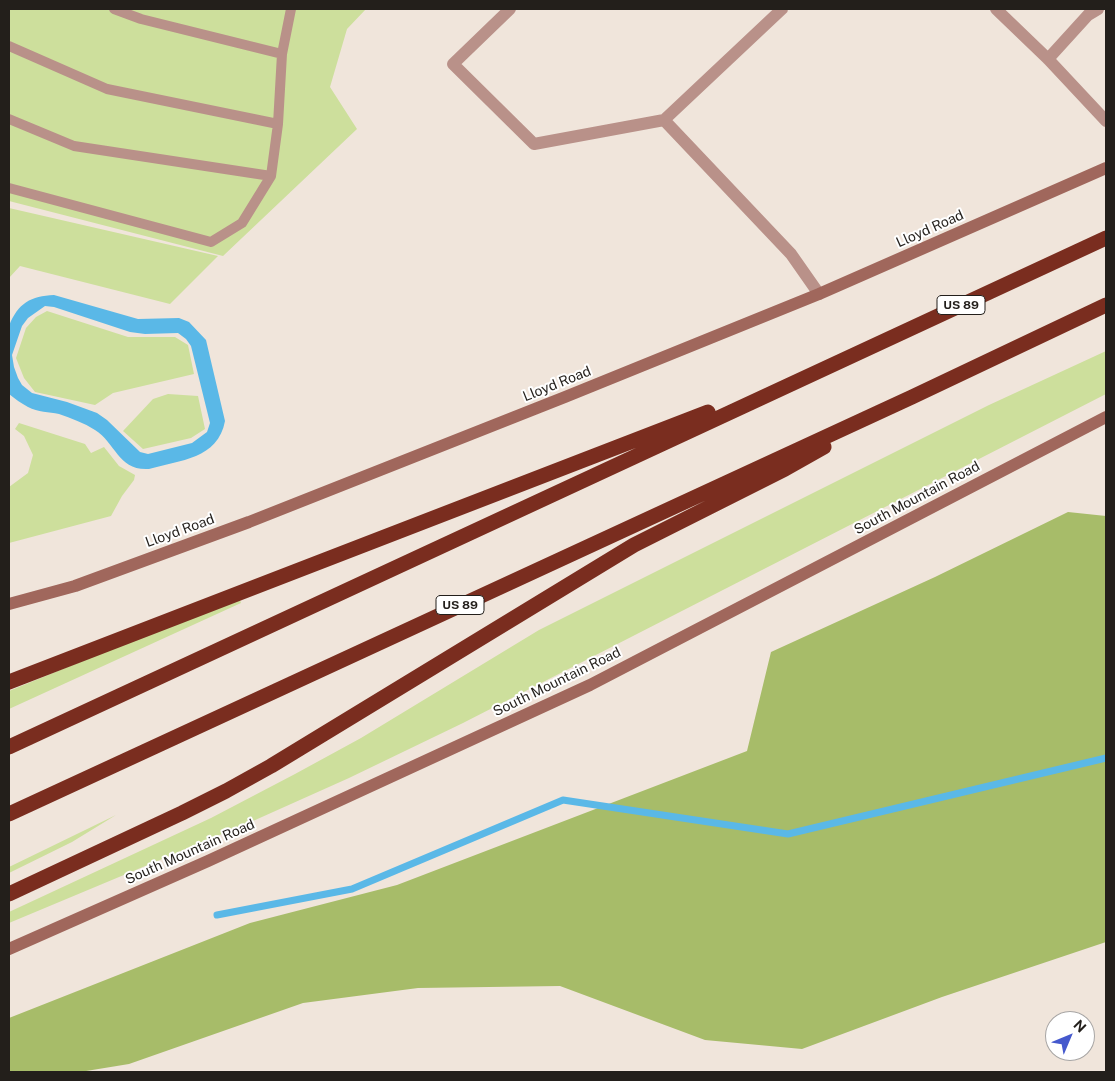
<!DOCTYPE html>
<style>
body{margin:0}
#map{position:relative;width:1115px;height:1081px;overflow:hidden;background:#f0e5db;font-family:"Public Sans",sans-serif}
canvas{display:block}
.frame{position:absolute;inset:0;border:10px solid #231f1b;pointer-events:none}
.north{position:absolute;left:1045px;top:1011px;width:50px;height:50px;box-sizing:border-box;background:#fff;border:1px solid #a7a5a4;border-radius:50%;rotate:45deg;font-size:14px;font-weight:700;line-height:20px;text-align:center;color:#231f1b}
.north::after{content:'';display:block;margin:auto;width:18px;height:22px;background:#4559cd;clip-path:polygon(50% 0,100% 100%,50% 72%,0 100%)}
</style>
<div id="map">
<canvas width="1115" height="1081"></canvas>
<div class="frame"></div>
<div class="north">N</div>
</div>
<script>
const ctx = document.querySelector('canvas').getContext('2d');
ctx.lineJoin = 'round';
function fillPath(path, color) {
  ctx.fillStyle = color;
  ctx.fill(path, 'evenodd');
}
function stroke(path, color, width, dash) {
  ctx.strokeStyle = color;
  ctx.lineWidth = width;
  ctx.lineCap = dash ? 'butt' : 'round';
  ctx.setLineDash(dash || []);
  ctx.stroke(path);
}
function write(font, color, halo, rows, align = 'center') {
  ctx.font = font + ' "Public Sans",sans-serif';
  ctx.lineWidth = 4;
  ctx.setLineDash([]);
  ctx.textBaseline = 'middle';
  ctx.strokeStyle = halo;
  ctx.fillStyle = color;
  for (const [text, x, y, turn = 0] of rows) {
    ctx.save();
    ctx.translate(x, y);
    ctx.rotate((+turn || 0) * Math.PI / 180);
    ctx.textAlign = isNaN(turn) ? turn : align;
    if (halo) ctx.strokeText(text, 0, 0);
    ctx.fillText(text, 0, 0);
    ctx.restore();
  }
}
const green = new Path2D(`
 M9 9H366L347 29 330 87 357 129 223 256 9 201Z
 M9 208 218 256 170 304 20 266 9 278Z
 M47 311 128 337H175L188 345 194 374 113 393 95 405 35 392 24 378 16 358 26 328 36 317Z
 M1106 351V394L463 723 349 778 253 821 9 923V912L211 818 295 774 361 738 539 630 989 405Z
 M168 394 198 396 205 429 191 438 143 449 123 431 153 399Z
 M19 423 85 444 91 453 104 447 119 466 135 475 134 480 122 496 111 516 9 543V487L28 473 33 455 24 436 15 429Z
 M239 597 241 603 9 709V691Z
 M116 815 72 842 9 873V867Z`);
const forest = new Path2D(`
 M1068 512 1106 516V942L942 997 802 1049 705 1040 560 986 418 988 303 1003 129 1064 80 1072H9V1018L250 923 397 885 747 751 771 652 935 577Z`);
const water = new Path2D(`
 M54 295 138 319 179 318 189 322 206 340 225 421C218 459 180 460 149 469 118 471 116 443 95 430 84 423 71 418 59 414 49 412 38 412 28 407 21 403 15 399 9 394V326C18 303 31 296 54 295ZM45 306 54 307 130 332 145 334 178 333 186 339 191 346 210 423 207 432 192 443 148 454 140 452 107 420 97 413 67 402 32 393 22 385 18 378 14 367 12 355 22 326 28 318Z`);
const stream = new Path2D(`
 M217 915 352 889 563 800 788 834 1106 758`);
const lane = new Path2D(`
 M114 9 141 19 282 54
 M9 46 107 89 278 124
 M9 119 74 146 271 176
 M9 188 211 242 242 223 271 176 278 124 282 54 291 9`);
const street = new Path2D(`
 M510 9 453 64 534 144 664 120 782 9
 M996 9 1048 59 1106 121
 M1048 59 1088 15 1098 9
 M664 120 791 254 819 294`);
const secondary = new Path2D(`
 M9 604 75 586 249 522 565 397 819 294 1106 168
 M9 949 208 861 590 685 1106 417`);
const highway = new Path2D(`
 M9 682 708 412
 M9 747 1106 238
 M9 814 912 397 1106 305
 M9 894 182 813 226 791 271 766 634 545 785 469 824 447`);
const shields = [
 [961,305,48],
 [460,605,48]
];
const shieldNames = [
 ["US 89",961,305],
 ["US 89",460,605]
];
const streetNames = [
 ["Lloyd Road",930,229,-24],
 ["Lloyd Road",557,384,-22],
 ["South Mountain Road",917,498,-28],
 ["Lloyd Road",180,531,-20],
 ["South Mountain Road",557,682,-26],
 ["South Mountain Road",190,852,-24]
];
fillPath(green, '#cddf9c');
fillPath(forest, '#a7bc69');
fillPath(water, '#5ab8e7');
stroke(stream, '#5ab8e7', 7);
stroke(lane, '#b99189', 10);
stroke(street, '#b99189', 12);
stroke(secondary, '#a0675c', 12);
stroke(highway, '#7a2d1f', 15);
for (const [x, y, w] of shields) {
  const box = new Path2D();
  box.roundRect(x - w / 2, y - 9.5, w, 19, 4);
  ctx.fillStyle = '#fff';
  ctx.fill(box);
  stroke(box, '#231f1b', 1);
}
write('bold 12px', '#231f1b', null, shieldNames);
write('14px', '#231f1b', '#fff', streetNames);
</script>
